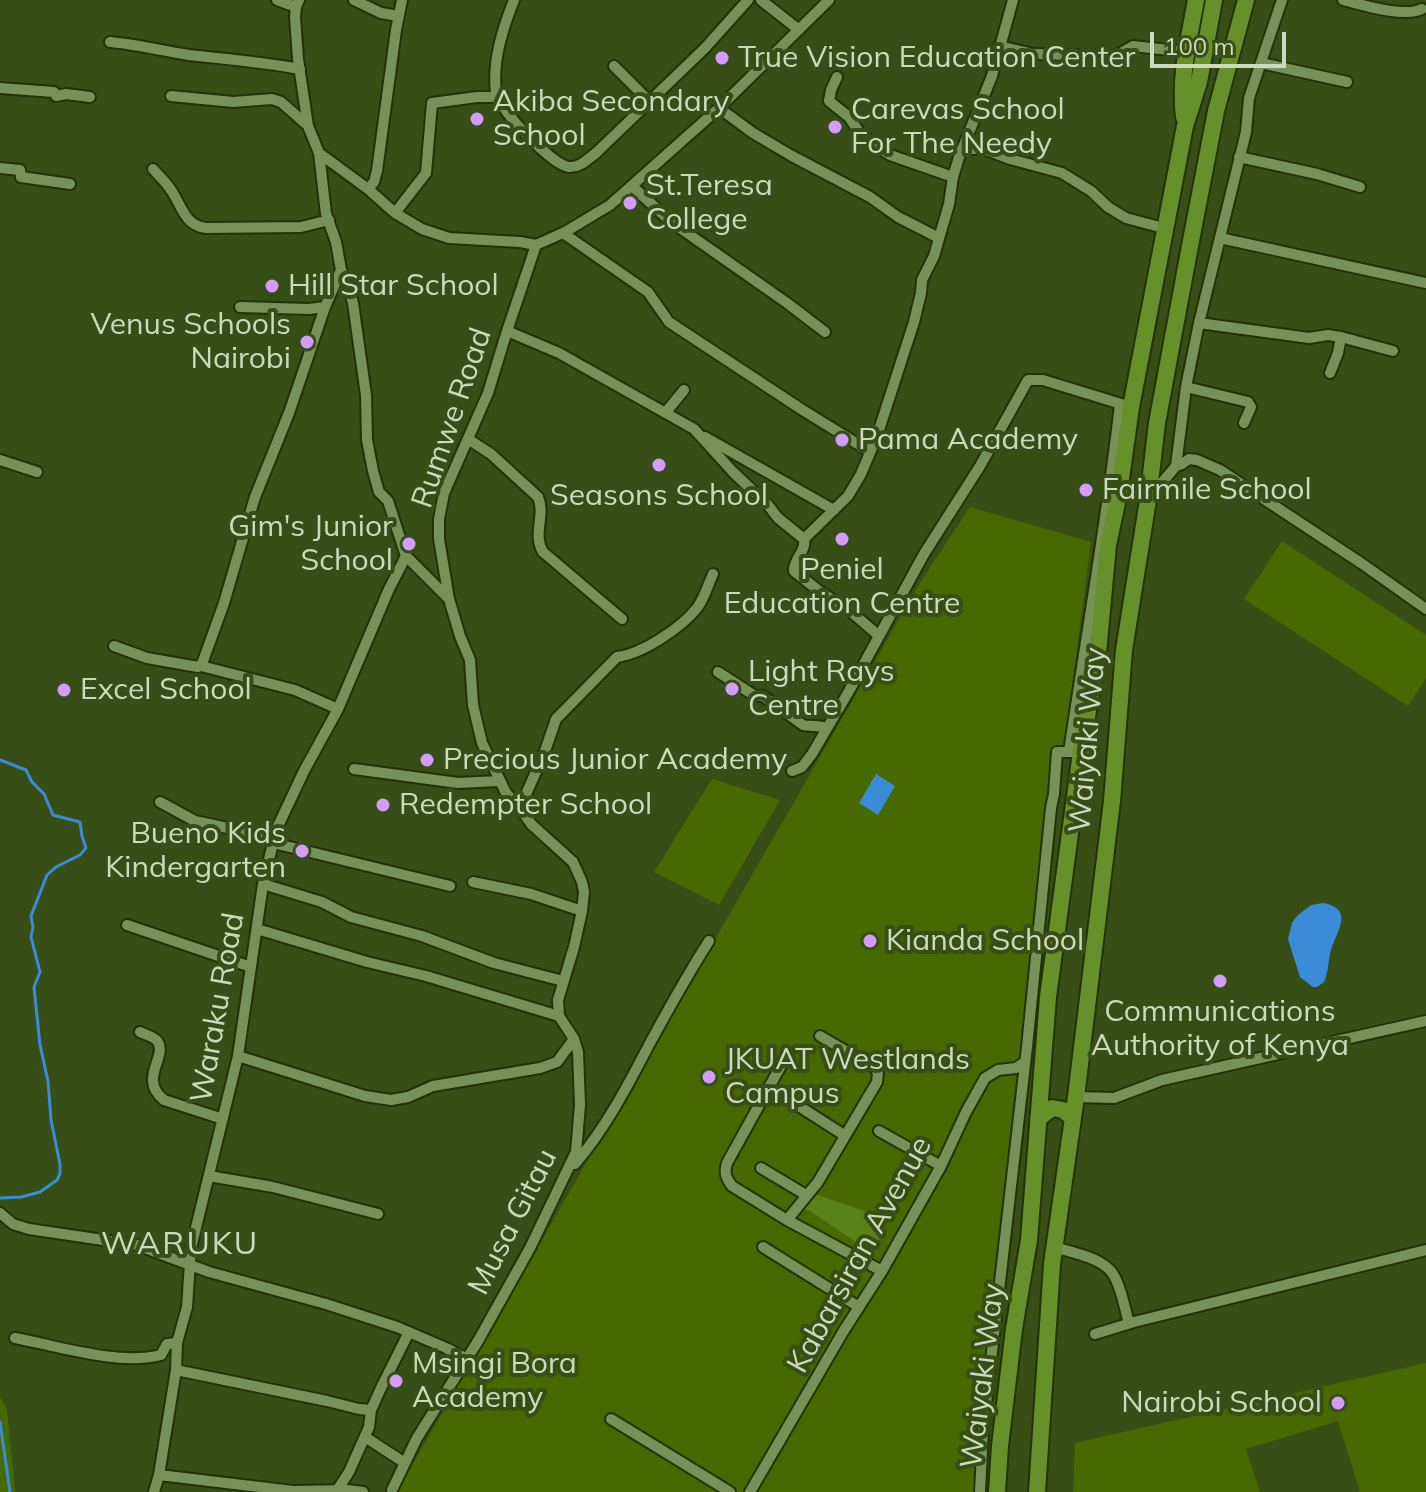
<!DOCTYPE html>
<style>
body{margin:0}
#map{position:relative;width:1426px;height:1492px;overflow:hidden;background:#374f16;font-family:Mulish,sans-serif}
canvas{display:block}
.scale{position:absolute;left:1150px;top:32px;width:136px;height:36px;box-sizing:border-box;border:4px solid #cbdabc;border-top:0;padding-left:10px;font-size:24px;line-height:28px;white-space:nowrap;color:#cbdabc;-webkit-text-stroke:6px #374f16;paint-order:stroke}
</style>
<div id="map">
<canvas width="1426" height="1492"></canvas>
<div class="scale">100 m</div>
</div>
<script>
const ctx = document.querySelector('canvas').getContext('2d');
ctx.lineJoin = 'round';
function fillPath(path, color) {
  ctx.fillStyle = color;
  ctx.fill(path, 'evenodd');
}
function stroke(path, color, width, dash) {
  ctx.strokeStyle = color;
  ctx.lineWidth = width;
  ctx.lineCap = dash ? 'butt' : 'round';
  ctx.setLineDash(dash || []);
  ctx.stroke(path);
}
function write(font, color, halo, rows, align = 'center') {
  ctx.font = font + ' Mulish,sans-serif';
  ctx.lineWidth = 8;
  ctx.setLineDash([]);
  ctx.textBaseline = 'middle';
  ctx.strokeStyle = halo;
  ctx.fillStyle = color;
  for (const [text, x, y, turn = 0] of rows) {
    ctx.save();
    ctx.translate(x, y);
    ctx.rotate((+turn || 0) * Math.PI / 180);
    ctx.textAlign = isNaN(turn) ? turn : align;
    if (halo) ctx.strokeText(text, 0, 0);
    ctx.fillText(text, 0, 0);
    ctx.restore();
  }
}
const green = new Path2D(`
 M970 507 1091 542 1019 1088 985 1492H393L410 1469 923 578Z
 M1282 541 1426 635V678L1408 706 1244 599Z
 M712 779 780 800 719 905 654 872Z
 M1426 1363V1492H1360L1338 1421 1246 1449 1260 1492H1073L1075 1443Z
 M0 1397 7 1409 15 1492H0Z`);
const forest = new Path2D(`
 M815 1194 884 1218 875 1255 810 1211 796 1207Z`);
const water = new Path2D(`
 M876 774 895 786 878 815 859 803Z
 M1323 903C1355 909 1337 931 1331 950 1328 960 1329 971 1324 982L1317 987H1313L1300 977 1288 939 1292 923 1297 916 1311 905Z`);
const stream = new Path2D(`
 M0 760 26 770 32 782 44 794 53 815 80 822 82 836 86 848 80 855 56 867 47 875 31 916 33 927 31 937 40 972 34 987 40 1045 48 1081 51 1120 60 1164V1174L57 1180 40 1192 21 1197 0 1198
 M0 1422 10 1492`);
const minor = new Path2D(`
 M277 0 296 7
 M299 0 296 7 295 17 298 59 308 126 319 153 368 189 395 213 422 229 449 238 520 242 536 245 565 232 610 205 719 108 829 0
 M354 0 381 13 398 16
 M514 0C503 28 492 61 496 92 498 109 552 165 569 167 580 168 588 159 596 153L705 48 748 0
 M761 0 799 30
 M1343 0C1363 5 1404 18 1422 9
 M110 42C136 44 162 51 189 55 226 59 264 62 300 69
 M999 46 1034 54 1109 56 1117 55 1133 46 1187 52
 M1261 63 1347 82
 M614 66 650 102
 M837 77 831 90 829 101 849 117 859 132 879 148 890 155 953 177
 M0 88 54 92 56 96 66 94 90 97
 M171 96 233 102 272 99 281 102 306 124
 M719 108 753 133 792 156 870 197 898 217 939 238
 M962 149H984L1010 159 1062 173 1091 191 1108 207 1126 218 1167 229
 M319 153 326 214 336 242 341 270 348 285 353 303 366 395 367 440 373 471 379 492 388 501 406 556 449 599
 M1239 157 1317 174 1360 187
 M0 168 20 170 21 177 70 184
 M153 169C159 176 167 183 171 190 182 206 184 225 206 228L301 227 329 220
 M632 186 670 221 787 303 825 332
 M368 189 374 182 377 171 396 30 402 0
 M395 213 426 173 432 103 477 97H497
 M563 233 648 292 669 322 801 409 869 451
 M1220 238 1426 283
 M240 307 309 309 325 307
 M1199 323 1309 338 1328 335 1341 337 1338 353 1330 373
 M507 331 559 353 694 429 733 472 768 505 778 518 804 539C807 551 793 559 794 571L819 591 849 610 878 635
 M1341 337 1393 351
 M1186 387 1248 402 1251 407 1244 423
 M666 412 684 390
 M705 437 834 510
 M468 439 491 454 538 497C546 515 532 534 543 552L622 619
 M0 460 37 472
 M1176 466 1186 387 1199 323 1246 132 1249 98 1282 0
 M1150 497 1176 466 1182 464 1189 459 1197 460 1220 470 1361 563 1426 609
 M804 539 848 496 861 474 877 436 914 322 921 293 922 280 934 256 949 204 953 177 959 157 992 76 1013 0
 M114 646 147 658 198 667 202 664 224 603 255 497 289 413 325 307 341 270
 M201 666 295 690 338 709
 M718 672 755 696H763L803 725C811 727 819 725 826 728
 M1069 752C1086 636 1107 520 1120 404
 M354 769 458 783 499 781
 M792 771 802 767 812 754 849 691 924 554 980 466 1028 380H1043L1131 407
 M160 802 195 821 265 836 273 843 450 886
 M520 808 545 751 556 719 617 657C642 654 681 628 697 608 704 599 708 585 713 574
 M473 882 531 894 582 911
 M263 884 322 902 351 917 422 936 494 963 563 981
 M127 925 251 967
 M257 929 367 962 426 976 559 1016
 M140 1032C146 1035 155 1037 158 1042 167 1058 138 1079 164 1100L223 1119
 M788 1053 727 1163C724 1173 726 1178 732 1186L787 1220 882 1271
 M238 1056 365 1096 391 1100 408 1097 433 1086 540 1068 557 1062 574 1039
 M1076 1097 1114 1098 1162 1080 1426 1021
 M791 1101 844 1135
 M879 1131 941 1166
 M575 1164C606 1128 628 1085 650 1043 669 1008 688 974 709 941
 M761 1168 806 1195
 M209 1176 273 1187 378 1214
 M0 1213 13 1224 29 1229 137 1245 209 1272 326 1304 397 1327 446 1348 467 1359
 M787 1220 818 1182 877 1082 878 1073 875 1068 820 1036
 M763 1247 859 1307
 M1055 1247C1072 1253 1102 1257 1113 1274 1122 1288 1124 1307 1129 1323
 M1095 1334 1134 1322 1426 1250
 M15 1338C57 1346 120 1366 161 1355L167 1344 177 1343
 M176 1370 327 1401 359 1409 371 1410
 M611 1419 730 1492
 M365 1437 405 1463
 M159 1475 293 1491 347 1490 363 1492
 M392 1490 417 1438 478 1341 530 1248 576 1152 580 1105 578 1052 574 1039 559 1016 558 1000 574 947 582 911 584 892 582 882 573 862 531 824 520 808 506 793 482 743 473 705 470 660 460 636 449 599 439 539V519L444 493 488 393 507 331 536 245
 M154 1492 159 1475 176 1370 177 1343 187 1307 191 1248 238 1056 263 884 273 843 278 826 304 771 338 709 389 589 406 556
 M336 1492 349 1472 369 1427 371 1410 381 1388 409 1332
 M750 1492 843 1332 882 1271 941 1166 966 1112 985 1078 998 1070 1016 1068 1025 1062
 M980 1492 983 1430 1027 1047 1051 808 1054 794 1057 752H1081`);
const highway = new Path2D(`
 M1184 117C1179 77 1189 39 1196 0
 M1038 1119 1052 1108 1063 1110 1073 1118
 M997 1492 1000 1446 1014 1329 1029 1240 1048 997 1081 752 1098 653 1108 545 1119 493 1131 407 1185 126 1199 82 1214 0
 M1037 1492 1052 1264 1076 1097 1112 801 1124 650 1148 500 1157 423 1190 246 1216 111 1246 0`);
const markers = [
 [722,58,8,"#d39cfd"],
 [477,119,8,"#d39cfd"],
 [835,127,8,"#d39cfd"],
 [630,203,8,"#d39cfd"],
 [272,286,8,"#d39cfd"],
 [307,342,8,"#d39cfd"],
 [842,440,8,"#d39cfd"],
 [659,465,8,"#d39cfd"],
 [1086,490,8,"#d39cfd"],
 [842,539,8,"#d39cfd"],
 [409,544,8,"#d39cfd"],
 [732,689,8,"#d39cfd"],
 [64,690,8,"#d39cfd"],
 [427,760,8,"#d39cfd"],
 [383,805,8,"#d39cfd"],
 [302,851,8,"#d39cfd"],
 [870,941,8,"#d39cfd"],
 [1220,981,8,"#d39cfd"],
 [709,1077,8,"#d39cfd"],
 [396,1381,8,"#d39cfd"],
 [1338,1403,8,"#d39cfd"]
];
const poiNames = [
 ["True Vision Education Center",738,58],
 ["Akiba Secondary",493,102],
 ["School",493,136],
 ["Carevas School",851,110],
 ["For The Needy",851,144],
 ["St.Teresa",646,186],
 ["College",646,220],
 ["Hill Star School",288,286],
 ["Venus Schools",291,325,"right"],
 ["Nairobi",291,359,"right"],
 ["Pama Academy",858,440],
 ["Fairmile School",1102,490],
 ["Seasons School",659,496,"center"],
 ["Gim's Junior",393,527,"right"],
 ["School",393,561,"right"],
 ["Peniel",842,570,"center"],
 ["Education Centre",842,604,"center"],
 ["Light Rays",748,672],
 ["Centre",748,706],
 ["Excel School",80,690],
 ["Precious Junior Academy",443,760],
 ["Redempter School",399,805],
 ["Bueno Kids",286,834,"right"],
 ["Kindergarten",286,868,"right"],
 ["Kianda School",886,941],
 ["Communications",1220,1012,"center"],
 ["Authority of Kenya",1220,1046,"center"],
 ["JKUAT Westlands",725,1060],
 ["Campus",725,1094],
 ["Msingi Bora",412,1364],
 ["Academy",412,1398],
 ["Nairobi School",1322,1403,"right"]
];
const streetNames = [
 ["Rumwe Road",452,418,-71],
 ["Waiyaki Way",1088,740,-85],
 ["Waraku Road",218,1008,-80],
 ["Musa Gitau",513,1222,-63],
 ["Kabarsiran Avenue",860,1255,-61],
 ["Waiyaki Way",983,1376,-83]
];
const neighbourhoodNames = [
 ["WARUKU",180,1244]
];
fillPath(green, '#466a00');
fillPath(forest, '#598218');
fillPath(water, '#3a8cd7');
stroke(stream, '#3a8cd7', 3);
stroke(minor, '#213307', 14);
stroke(highway, '#213307', 20);
stroke(minor, '#779258', 10);
stroke(highway, '#669029', 16);
for (const [x, y, r, color] of markers) {
  const dot = new Path2D();
  dot.arc(x, y, r, 0, 2 * Math.PI);
  ctx.fillStyle = color;
  ctx.fill(dot);
  stroke(dot, '#374f16', 3);
}
write('30px', '#cbdabc', '#374f16', poiNames, 'left');
write('30px', '#cbdabc', '#374f16', streetNames);
ctx.letterSpacing = '2px';
write('32px', '#cbdabc', '#374f16', neighbourhoodNames);
ctx.letterSpacing = '0px';
</script>
